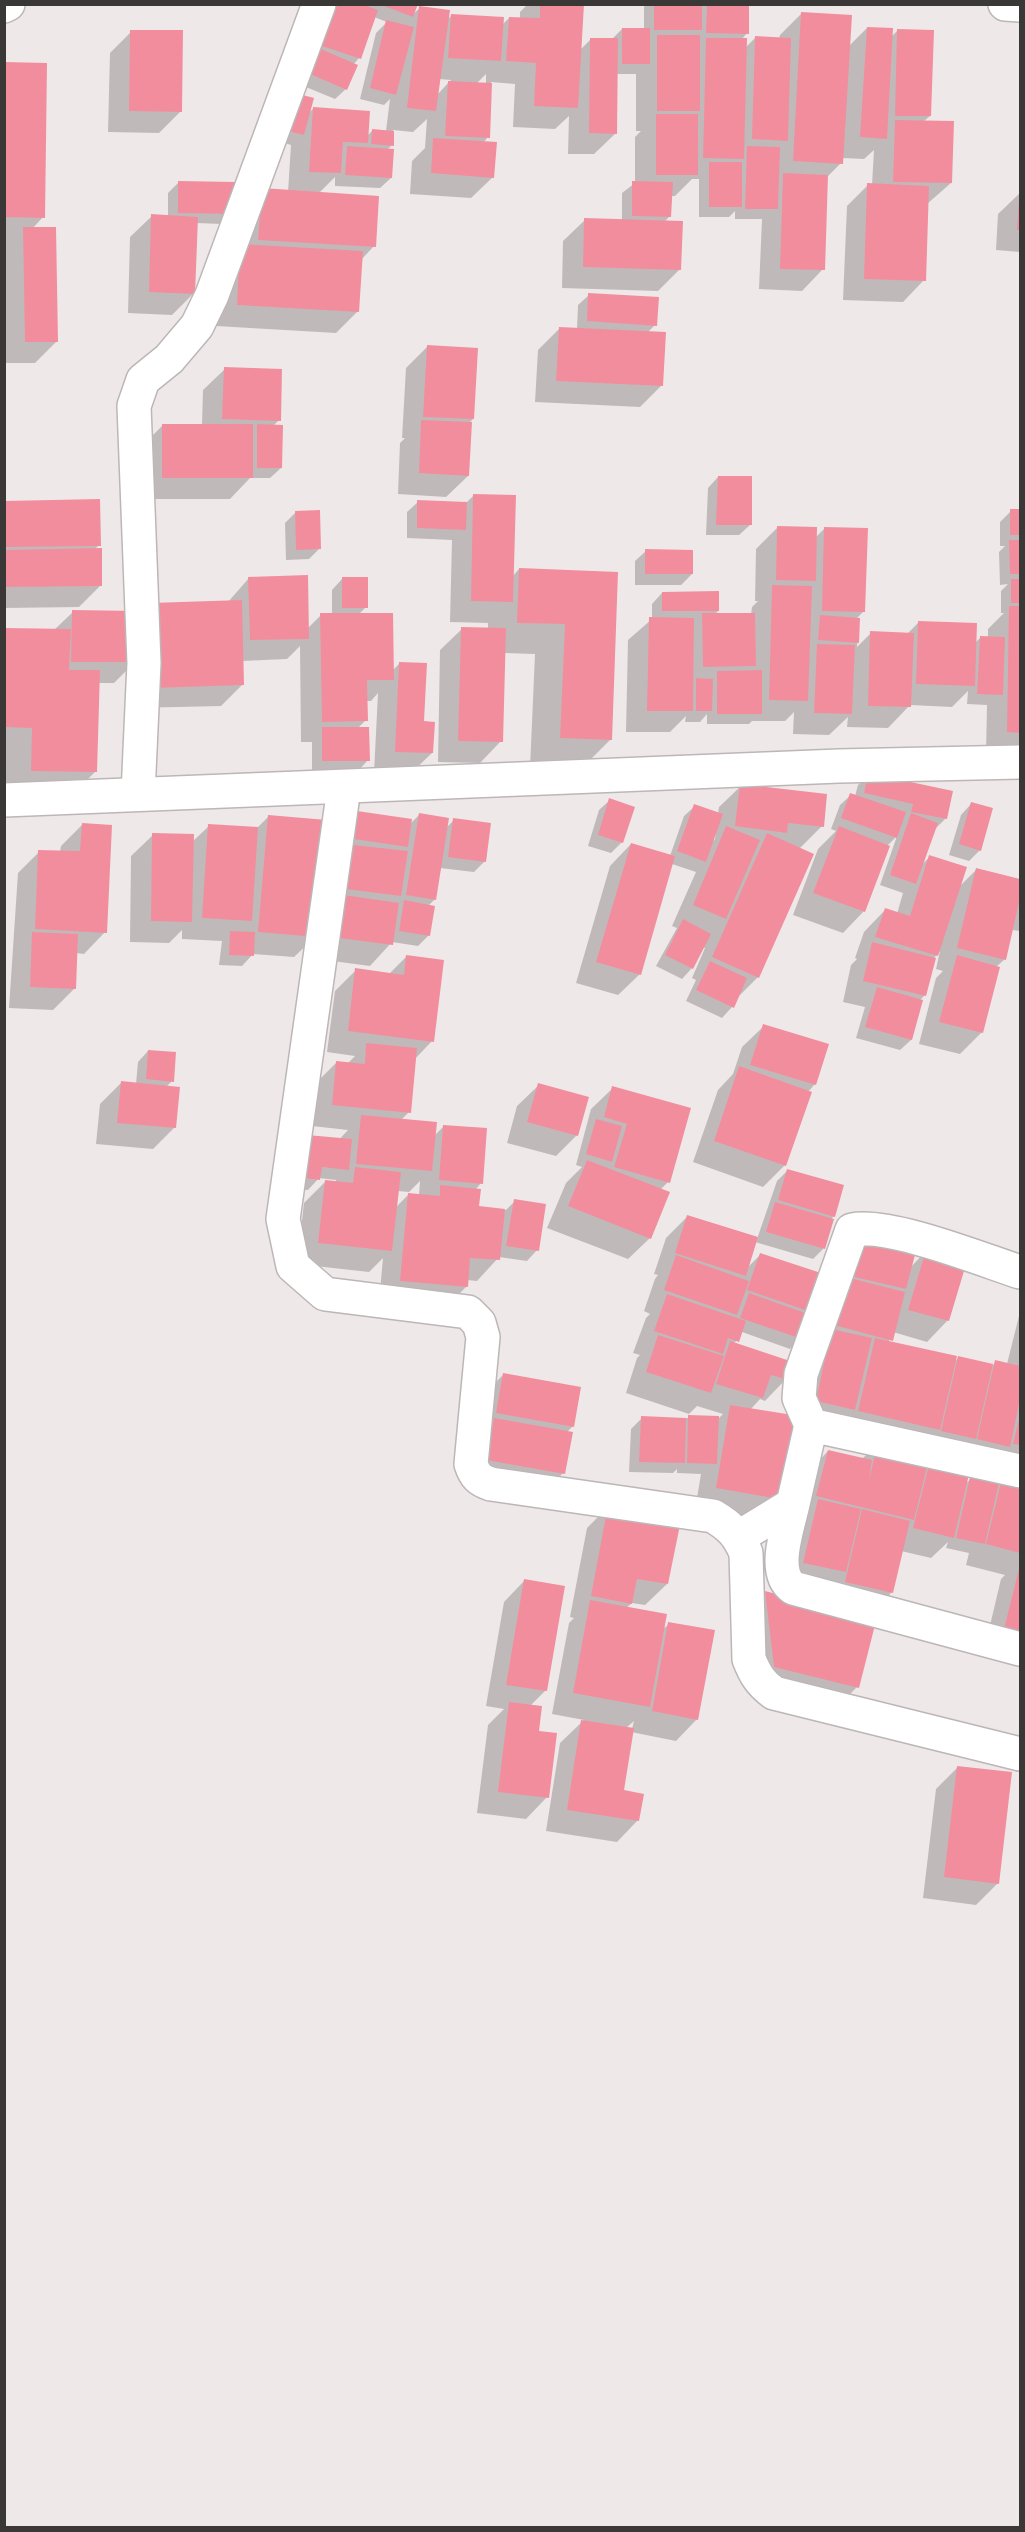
<!DOCTYPE html>
<style>
body{margin:0}
#map{position:relative;width:1025px;height:2532px;overflow:hidden;background:#efe8e8;font-family:"PT Sans",sans-serif}
canvas{display:block}
.frame{position:absolute;inset:0;border:6px solid #3a3737;pointer-events:none}
</style>
<div id="map">
<canvas width="1025" height="2532"></canvas>
<div class="frame"></div>
</div>
<script>
const ctx = document.querySelector('canvas').getContext('2d');
ctx.lineJoin = 'round';
function fillPath(path, color) {
  ctx.fillStyle = color;
  ctx.fill(path, 'evenodd');
}
function stroke(path, color, width, dash) {
  ctx.strokeStyle = color;
  ctx.lineWidth = width;
  ctx.lineCap = dash ? 'butt' : 'round';
  ctx.setLineDash(dash || []);
  ctx.stroke(path);
}
const shadow = new Path2D(`
 M332 4H360L367 8 369 4H416L412 15 420 8 447 20 452 15 502 25 509 18 520 19V12L528 4H583L580 50 590 40H611L622 29H644V7L646 4H701V8L704 4H748L747 33 741 40 746 47 755 38 779 39 780 35 801 14 848 47 867 28 891 37 897 31 930 116 923 122 951 183 927 204 924 280 903 302 843 300 847 206 868 185H872L874 150 864 159 842 158 841 163 826 178 823 269 802 291 759 289 762 219H735V211L729 217H699V179H692L675 196H670V216L664 222 680 269 658 291 562 288 563 241 585 220 622 221V193L635 183V137L641 131H636V74H616V133L594 154H568L569 116 555 129 513 127 515 84 491 82 488 137 483 143 493 177 471 198 410 194 412 161 425 148 427 119 413 132 393 130 392 145 387 150 391 178 380 188 335 186V177L319 193 374 246 361 260 358 311 336 333 216 326 220 267 241 211 288 192 291 145 278 141 314 108 367 136 373 130 386 131 390 99 384 105 360 99 376 33 387 22 374 17 359 58 353 65 346 89 335 99 301 85ZM486 74V84H476ZM439 79 451 80 437 95Z
 M131 32 181 111 159 133 108 132 110 53Z
 M4 63 43 217 32 229 56 342 35 363H4Z
 M178 183H234L222 224 196 223 194 293 172 315 128 313 130 237 152 216 168 217V193Z
 M1020 193V252L996 250 998 214Z
 M589 295 655 325 647 333 662 385 640 407 535 402 538 350 560 328 577 329 578 305Z
 M427 347 473 419 468 424V476L446 497 398 494 400 443 405 438H402L406 368Z
 M225 369 279 420 273 426 281 468 270 478H250L230 499H141V447L163 425H202L203 390Z
 M718 477 750 525 739 535H706L708 488Z
 M474 495 512 577 519 569 616 573 611 739 580 770 530 768 535 654 504 653 501 741 480 763 438 762 440 650 462 629H488V623L450 622 452 540 407 538V512L418 502 466 503Z
 M4 502 99 545 94 550 101 585 79 607 4 608Z
 M1011 511H1020V754L986 753 987 705 967 704 968 691 952 707 910 705 888 728 847 727 848 717 829 735 793 734 794 712 785 721H752L749 724H707V714L700 722H685L686 716 670 732H626L628 640 652 619V604L662 593 718 611 714 615H751L752 607 758 601H755L756 549 777 528 815 538 825 528 864 611 856 619H859L857 647 871 633 907 634 919 622 974 644 980 638H988V629L1004 613H1001V591L1008 584 1000 585 999 552 1005 546H1000V522Z
 M296 512 319 549 309 559 286 560 285 523Z
 M646 551 692 574 681 585H635V561Z
 M249 578 308 628 321 615H332V590L342 579 366 607 359 614 392 671 400 663 432 753 410 774 374 773 378 693 371 701H366V720L358 728 368 760 358 771H312V742H301L300 646 287 659 242 661 243 684 221 706 133 708 131 666 114 683H98L96 771 65 802 4 801 6 629 54 630 73 612 135 613 228 602Z
 M869 774 946 818 935 829 921 865 930 857 958 888 976 870 1019 880 1020 872V931L1012 930 1005 959 996 967 982 1032 960 1054 919 1044 936 978 943 971 936 969 940 951 934 958 924 996 920 1000 922 1001 911 1040 900 1050 856 1038 865 1007 843 1002 851 965 857 959 855 958 864 932 885 910 897 914 903 893 880 885 897 836 887 846 864 911 843 933 793 915 818 849 836 831 831 829 840 805 851 795 855 796 858 785Z
 M741 786 822 826 799 849 758 977 737 998 732 1007 722 1018 686 1001 696 980 692 978 705 948 703 947 692 968 682 979 656 966 677 928 672 926 696 872 672 864 640 974 618 995 576 983 610 866 631 844 670 856 684 816 695 806 718 814 719 807ZM716 831 715 839 710 845Z
 M610 800 622 842 611 853 588 846 599 810Z
 M971 804 980 850 969 861 949 855 961 815Z
 M419 815 446 828 454 820 485 861 474 872 440 868 435 899 428 906 429 935 418 946 392 942 370 966 310 958 313 939 294 957 253 954 242 966 219 965 222 941 182 939V930L169 943 130 942 131 856 153 835 192 842 209 826 257 828 269 816 340 823 409 825Z
 M82 825 105 932 84 954 76 953 74 989 53 1010 9 1008 18 873 39 852H60L61 846Z
 M406 957 432 1041 414 1060 409 1112 401 1120 434 1136 444 1126 481 1183 475 1190 478 1208 506 1210 515 1201 537 1250 527 1261 499 1257 477 1281 467 1280 466 1287 445 1308 379 1302 383 1258 369 1272 297 1264 304 1203 325 1182 336 1183V1180L319 1178 308 1190 293 1189 348 1130 312 1126 315 1084 337 1062 348 1063 355 1056 327 1052 335 991 356 970 389 974ZM420 1181 419 1195 409 1194 396 1207 398 1191 409 1192Z
 M764 1026 815 1084 808 1092 785 1165 763 1187 693 1162 718 1090 733 1074 742 1047Z
 M148 1051 172 1081 166 1087 174 1128 153 1149 96 1144 100 1104 122 1082 136 1084 138 1062Z
 M539 1085 577 1135 556 1156 507 1143 517 1106Z
 M613 1088 668 1182 660 1190 650 1238 628 1259 547 1228 566 1183 582 1167 576 1165 591 1109Z
 M787 1171 834 1216 830 1220 824 1248 813 1259 755 1242 747 1268 761 1254 806 1310 803 1314 801 1338 790 1349 742 1332 734 1344 786 1379 765 1401 760 1399 750 1410 796 1417 839 1260 910 1268 926 1251 948 1320 927 1342 893 1332 888 1343 954 1363 958 1358 992 1366 996 1362 1007 1364 1020 1312V1471L957 1461 965 1484 971 1479 995 1484 1004 1476 1020 1480V1664L983 1655 1001 1579 1005 1575 966 1565 969 1553 946 1548 948 1542 931 1558 901 1551 892 1592 870 1614 783 1584 807 1473 828 1451 862 1459 880 1442 832 1431 783 1499 762 1521 695 1510 701 1474 677 1473V1469L673 1473 629 1472 631 1429 642 1418H719L723 1414 697 1406 689 1414 626 1393 637 1358 640 1355 633 1353 646 1318 650 1314 644 1311 655 1279 658 1275 654 1274 666 1238 687 1217 757 1239 777 1181Z
 M503 1375 573 1426 566 1433 563 1473 542 1495 465 1481 482 1396Z
 M608 1507 667 1584 645 1605 632 1603 626 1608 662 1630 669 1624 697 1719 676 1741 631 1732 622 1791 638 1820 617 1842 546 1831 560 1743 584 1720 552 1714 569 1623 574 1618 570 1617 587 1528ZM634 1721 632 1729 626 1728Z
 M525 1580 546 1690 530 1706 537 1732 547 1797 526 1819 477 1813 488 1725 504 1709 486 1706 504 1602Z
 M766 1593 857 1687 836 1708 753 1688 745 1614Z
 M958 1767 998 1883 976 1905 923 1898 936 1789Z`);
const building = new Path2D(`
 M337 4H362L378 10 361 59 322 46Z
 M379 4H418L413 17Z
 M540 4H584L578 108 534 106 536 63 506 61 509 17 540 18Z
 M654 4H702V30H654Z
 M707 4H749V34L706 33Z
 M419 6 450 10 436 111 407 108Z
 M801 12 852 15 843 164 793 161Z
 M451 14 504 17 501 61 448 58Z
 M386 20 414 27 396 95 370 88Z
 M867 27 893 28 887 139 860 137Z
 M622 28H650V64H622Z
 M897 29 934 30 931 116H895Z
 M130 30H183L182 112 129 111Z
 M657 35H700V111H657Z
 M755 36 791 38 788 141 752 139Z
 M590 38H618L617 134 589 133Z
 M706 38H747L744 159 703 158Z
 M321 49 358 65 347 90 310 74Z
 M4 62 47 63 45 218 4 217Z
 M448 81 492 83 490 138 445 136Z
 M299 94 314 98 304 135 288 131Z
 M313 107 370 111 368 143 343 142 341 173 309 172Z
 M656 114H698V175H656Z
 M895 120 954 121 952 183 893 182Z
 M372 129 394 131V146L371 144Z
 M433 138 497 142 494 178 431 173Z
 M347 146 394 149 392 178 345 175Z
 M747 146 780 147 778 209H745Z
 M709 162H742V207H709Z
 M783 173 828 175 825 270 780 269Z
 M178 181 235 182V214L178 213Z
 M632 181 673 182 671 217 632 216Z
 M867 183 929 186 926 281 864 279Z
 M262 188 379 196 376 247 258 240Z
 M1019 199H1020V230H1017Z
 M151 214 198 217 195 294 149 292Z
 M584 218 683 221 681 270 583 267Z
 M23 227H56L58 342H25Z
 M240 244 363 251 359 312 237 305Z
 M588 293 659 297 657 326 587 321Z
 M559 327 666 332 663 386 556 381Z
 M427 345 478 348 474 419 423 417Z
 M224 367 282 369 281 421 222 419Z
 M421 420 472 422 469 476 419 473Z
 M162 424H253V478H162Z
 M257 424 283 425 282 468H257Z
 M718 476H752V525H716Z
 M473 494 516 495 513 602 471 601Z
 M100 499 101 546 4 547V501Z
 M417 500 467 502 466 530 417 528Z
 M1010 509H1020V535H1010Z
 M320 510 321 549 296 550 295 511Z
 M777 526 817 527 816 581 776 580Z
 M824 527 868 528 865 612 822 611Z
 M1009 540H1020V574H1010Z
 M102 548V586L4 587V550Z
 M645 549 693 550V574H645Z
 M519 568 618 572 612 740 560 738 565 624 517 623Z
 M308 575 309 639 250 640 248 577Z
 M342 577H368V608H342Z
 M1011 579H1020V603H1011Z
 M772 585 812 586 808 701 769 700Z
 M719 591V611H662V592Z
 M242 600 244 685 153 688 151 603Z
 M1009 606H1020V733L1007 732Z
 M72 610 137 611V662H71Z
 M320 613H393L394 680H367L368 721 322 722Z
 M702 613H755L756 666 703 667Z
 M820 615 860 618 859 643 818 640Z
 M649 617 694 618 693 711H647Z
 M918 621 977 623 975 686 916 684Z
 M461 627 506 628 503 742 458 741Z
 M5 628 71 629 69 670H100L97 772 31 771 32 728 4 727Z
 M870 631 914 633 911 707 868 706Z
 M980 636 1005 637 1003 695 977 694Z
 M817 644 855 645 852 714 814 713Z
 M399 662 427 663 424 721 435 722 433 753 395 752Z
 M762 670V714H717V671Z
 M696 678 713 679 712 711H696Z
 M322 727H369L370 761H322Z
 M868 773 953 791 947 819 911 812 913 804 864 793Z
 M740 784 827 794 824 827 788 823 787 833 735 826Z
 M850 793 906 812 897 838 841 818Z
 M609 798 635 807 623 843 598 835Z
 M971 802 993 808 981 851 959 844Z
 M694 804 723 814 706 862 677 851Z
 M350 810 412 819 408 847 347 838Z
 M419 813 449 818 436 900 406 895Z
 M911 813 938 823 916 884 890 875Z
 M268 815 327 820 317 937 258 932Z
 M453 818 491 823 486 862 448 857Z
 M82 823 112 825 107 933 35 929 38 850 80 851Z
 M208 824 258 827 252 921 202 918Z
 M726 826 760 840 726 919 693 905Z
 M839 826 890 846 865 912 813 893Z
 M152 833 194 834 192 922 151 921Z
 M767 833 814 854 759 978 712 957Z
 M631 843 675 856 641 975 596 962Z
 M344 844 408 851 401 896 338 888Z
 M929 855 967 867 938 956 875 937 885 908 910 916Z
 M976 868 1020 879V898L1006 960 957 948Z
 M337 894 399 903 393 945 331 937Z
 M404 900 435 906 430 936 399 931Z
 M683 919 711 934 693 969 665 955Z
 M230 931 255 932 254 956 229 955Z
 M32 932 78 934 76 989 30 987Z
 M872 942 936 958 926 996 863 981Z
 M406 955 444 960 434 1042 348 1031 355 968 404 975Z
 M957 955 1000 967 983 1033 939 1022Z
 M710 961 747 978 734 1008 696 990Z
 M877 987 923 1000 912 1040 865 1027Z
 M763 1024 829 1044 816 1085 750 1065Z
 M366 1043 417 1048 411 1113 332 1105 336 1061 365 1064Z
 M148 1050 176 1052 174 1082 146 1079Z
 M739 1066 812 1092 786 1166 714 1141Z
 M121 1081 180 1087 176 1128 117 1123Z
 M538 1083 589 1097 578 1136 527 1122Z
 M612 1086 691 1108 670 1183 614 1167 627 1124 604 1117Z
 M361 1115 437 1122 432 1171 356 1164Z
 M596 1119 622 1126 612 1162 586 1154Z
 M443 1125 487 1128 483 1184 439 1180Z
 M307 1135 352 1139 349 1170 322 1167 320 1180 303 1178Z
 M587 1160 670 1192 651 1239 568 1206Z
 M355 1167 401 1172 392 1251 318 1243 325 1180 353 1183Z
 M787 1169 844 1185 835 1217 778 1200Z
 M440 1185 481 1189 479 1206 505 1209 500 1260 470 1258 468 1287 400 1281 408 1193 440 1196Z
 M514 1199 546 1204 539 1251 506 1246Z
 M775 1202 834 1219 825 1249 766 1232Z
 M687 1215 758 1237 746 1276 675 1253Z
 M860 1237 916 1251 906 1289 850 1276Z
 M926 1250 967 1261 949 1321 908 1310Z
 M760 1253 821 1273 808 1311 747 1290Z
 M676 1255 749 1281 737 1315 664 1290Z
 M846 1277 905 1292 893 1341 834 1325Z
 M749 1293 811 1315 802 1339 740 1318Z
 M667 1294 746 1321 739 1342 728 1338 723 1354 654 1331Z
 M831 1329 872 1338 855 1410 816 1401Z
 M658 1335 724 1356 711 1393 646 1372Z
 M875 1338 957 1356 940 1430 858 1411Z
 M730 1341 793 1362 788 1380 771 1375 763 1398 716 1384Z
 M958 1356 993 1364 976 1439 941 1431Z
 M995 1360 1020 1366V1399L1010 1447 977 1439Z
 M503 1373 581 1387 574 1427 496 1413Z
 M730 1405 799 1416 785 1500 716 1488Z
 M688 1415 719 1416 717 1464 687 1463Z
 M641 1416 686 1418 685 1463 639 1462Z
 M1020 1416V1445L1013 1444Z
 M494 1418 573 1432 565 1474 486 1460Z
 M878 1442 930 1455 914 1520 816 1496 828 1450 872 1460 869 1480Z
 M931 1457 971 1466 954 1538 913 1528Z
 M1003 1474 1020 1478V1553L986 1544Z
 M970 1477 999 1483 985 1544 956 1538Z
 M818 1499 861 1509 846 1572 803 1563Z
 M608 1505 681 1520 668 1584 637 1579 632 1604 591 1596Z
 M862 1509 910 1521 893 1593 845 1582Z
 M1020 1565V1638L1003 1633Z
 M524 1579 565 1586 547 1691 506 1685Z
 M765 1591 876 1621 859 1688 774 1667Z
 M590 1600 667 1614 650 1707 573 1693Z
 M668 1622 715 1630 698 1720 652 1711Z
 M509 1702 542 1706 539 1731 557 1733 549 1798 498 1792Z
 M581 1720 634 1728 624 1790 644 1794 639 1821 567 1810Z
 M957 1766 1012 1772 999 1884 944 1877Z`);
const minor = new Path2D(`
 M1005 4 1020 5
 M4 6 8 4
 M344 788 283 1219 293 1266 325 1294 468 1312 479 1323 483 1337 471 1464C475 1476 479 1480 491 1484L713 1516C730 1526 738 1534 746 1553L749 1659C755 1674 760 1683 774 1693L1020 1754
 M138 794 144 663 134 406 143 380 169 359 197 326 212 295 319 4
 M811 1425 1020 1471
 M793 1504C788 1528 771 1572 793 1588L1020 1649
 M739 1537 793 1504 811 1425 799 1398 801 1374 852 1230C888 1222 983 1260 1020 1272`);
const tertiary = new Path2D(`
 M4 800 839 766 1020 762`);
fillPath(shadow, '#0003');
fillPath(building, '#f28d9d');
stroke(minor, '#bdb6b7', 36);
stroke(tertiary, '#bdb6b7', 36);
stroke(minor, '#fff', 33);
stroke(tertiary, '#fff', 33);
</script>
